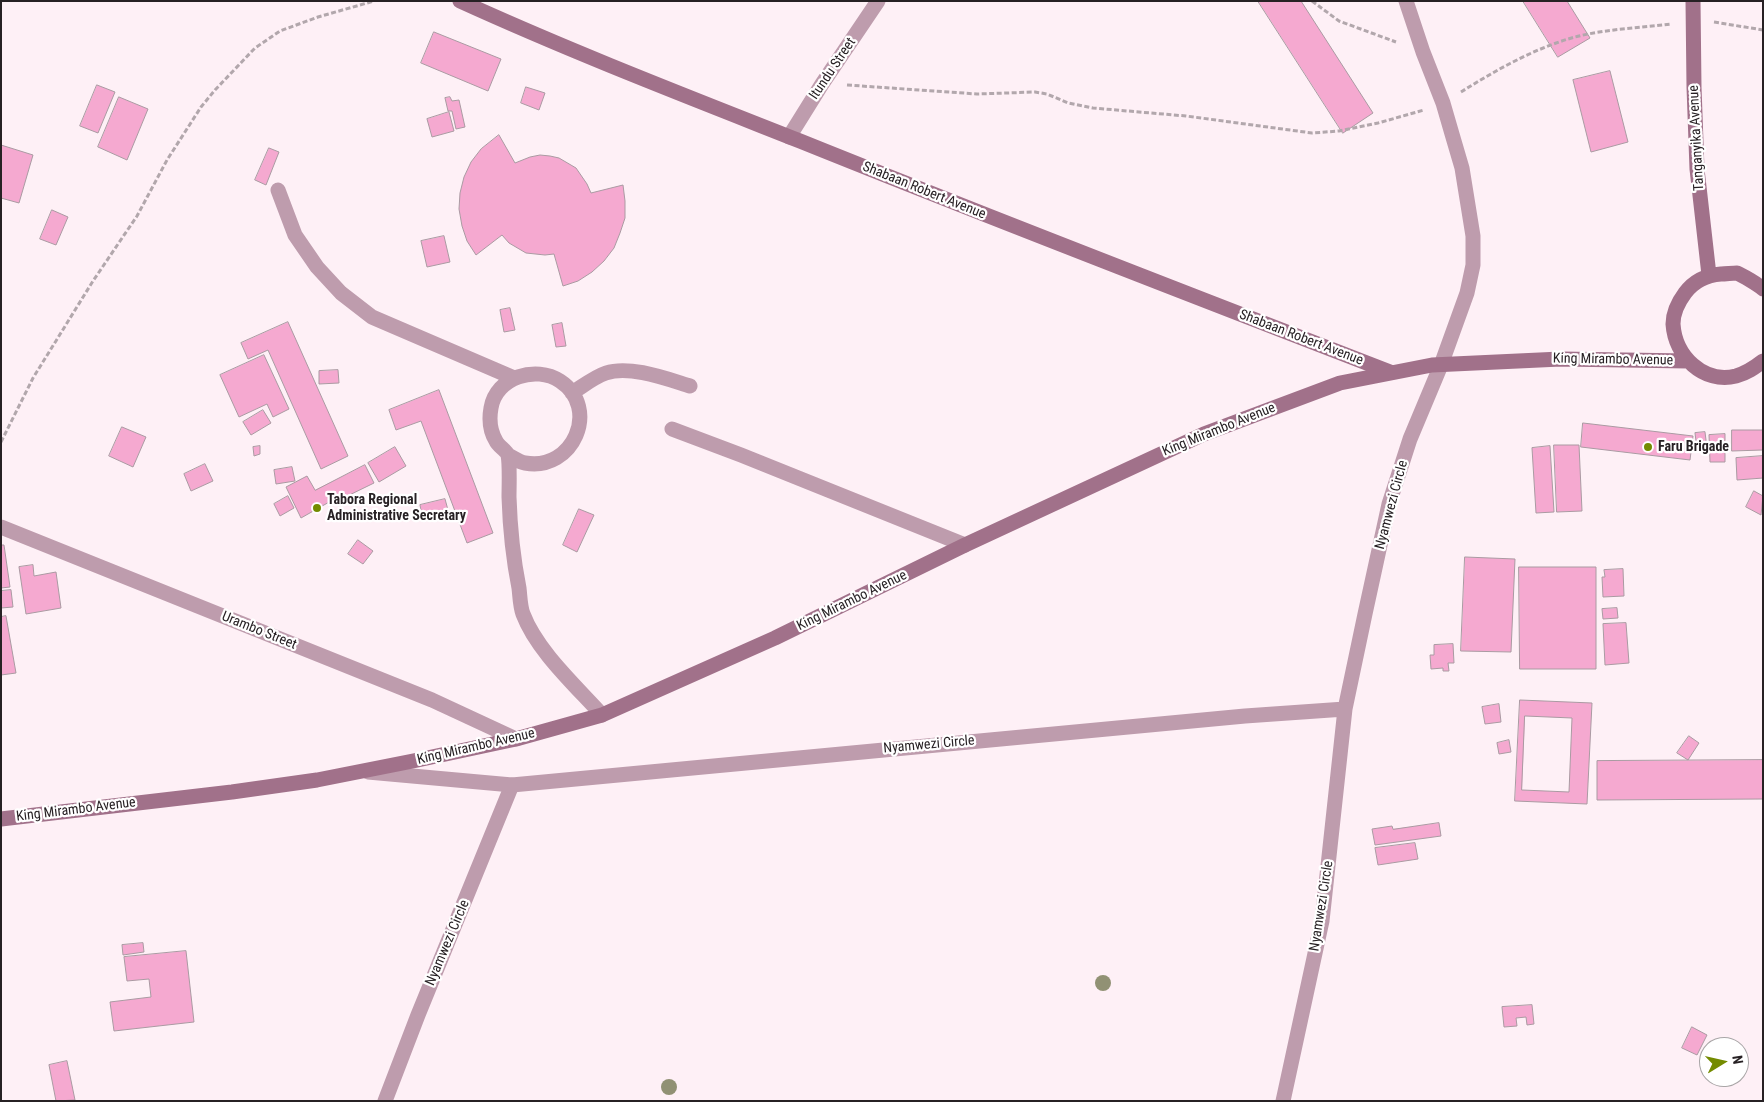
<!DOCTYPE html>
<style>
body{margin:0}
#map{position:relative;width:1764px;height:1102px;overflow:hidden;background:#fef0f6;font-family:"Roboto Condensed",sans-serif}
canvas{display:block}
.frame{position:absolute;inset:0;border:2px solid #272124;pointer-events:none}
.north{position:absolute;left:1699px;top:1037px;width:50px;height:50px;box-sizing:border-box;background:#fff;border:1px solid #a9a6a7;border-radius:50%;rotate:81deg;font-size:14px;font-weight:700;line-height:20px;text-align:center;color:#272124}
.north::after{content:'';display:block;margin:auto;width:18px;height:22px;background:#748b00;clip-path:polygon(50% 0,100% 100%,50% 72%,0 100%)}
</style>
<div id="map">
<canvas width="1764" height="1102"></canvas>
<div class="frame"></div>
<div class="north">N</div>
</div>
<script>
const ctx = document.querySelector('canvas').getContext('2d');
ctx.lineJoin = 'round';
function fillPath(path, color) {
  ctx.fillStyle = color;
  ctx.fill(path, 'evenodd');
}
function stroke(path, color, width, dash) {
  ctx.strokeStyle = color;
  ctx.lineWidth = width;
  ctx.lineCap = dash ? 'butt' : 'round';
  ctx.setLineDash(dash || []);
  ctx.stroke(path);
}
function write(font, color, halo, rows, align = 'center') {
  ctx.font = font + ' "Roboto Condensed",sans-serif';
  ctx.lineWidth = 4.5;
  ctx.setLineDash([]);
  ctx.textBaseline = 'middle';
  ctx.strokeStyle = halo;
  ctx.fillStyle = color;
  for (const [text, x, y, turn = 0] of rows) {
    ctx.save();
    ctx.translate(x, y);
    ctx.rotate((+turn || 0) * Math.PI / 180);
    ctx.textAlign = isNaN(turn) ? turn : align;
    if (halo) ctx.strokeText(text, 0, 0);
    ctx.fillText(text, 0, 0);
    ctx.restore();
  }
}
const building = new Path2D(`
 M1258 1H1301L1373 113 1343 133Z
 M1523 1H1567L1590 38 1558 57Z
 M434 32 501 59 488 91 421 63Z
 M1610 71 1628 142 1591 152 1573 80Z
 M97 85 115 92 98 133 80 126Z
 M526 87 545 93 539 110 521 103Z
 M119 97 148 109 127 160 98 147Z
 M450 97 452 101 459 100 465 127 456 129 452 111H448L445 98Z
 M449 112 454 131 432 137 427 119Z
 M499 135 515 163 530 157 540 155 550 156 559 158 576 168 587 184 591 193 623 185 625 201V218L620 233 614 248 604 261 592 272 578 281 563 286 554 254 545 255 526 253 509 243 502 235 476 255 467 241 462 226 459 209 460 193 464 177 471 162 481 149Z
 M1 145 33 155 19 203 1 198Z
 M269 148 279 152 266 185 255 180Z
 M52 210 68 217 56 245 40 239Z
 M444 236 450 262 427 267 421 241Z
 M510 308 515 330 504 332 500 310Z
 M288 322 348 456 321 469 268 350 248 359 241 343Z
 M562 323 566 346 556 347 552 325Z
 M264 355 289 409 273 417 267 404 239 417 220 375Z
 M338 370 339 383 319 384V371Z
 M439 390 493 533 467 543 421 421 396 430 389 410Z
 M263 410 271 423 251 435 243 422Z
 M1583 423 1693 436 1690 460 1581 447Z
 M122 427 146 437 133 467 109 456Z
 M1732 430H1763V450L1732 451Z
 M1705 432 1707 448 1697 449 1695 433Z
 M1725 434V462H1710L1709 435Z
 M1554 445H1579L1582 511 1557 512Z
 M260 446V454L254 456 253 447Z
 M1550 446 1554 512 1536 513 1532 448Z
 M395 447 406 466 379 482 368 463Z
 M1763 456V478L1737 480 1736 458Z
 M205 464 213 481 191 491 184 474Z
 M365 465 374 483 333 503 331 501 301 518 286 487 307 476 315 490Z
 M292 467 295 481 276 484 274 470Z
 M1754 491 1763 496 1761 515 1746 507Z
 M288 496 294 508 280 516 274 504Z
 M445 499 448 510 422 516 420 505Z
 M579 509 594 515 577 552 563 545Z
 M358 540 373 551 363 564 348 554Z
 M1 545H4L10 587 1 588Z
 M1465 557 1515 559 1511 652 1461 651Z
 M33 565 34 576 56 572 61 608 26 614 19 567Z
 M1519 567H1596V669H1520Z
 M1623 569 1624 596 1603 597 1602 577H1605L1604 570Z
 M11 590 13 607 1 608V591Z
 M1617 608 1618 618 1603 619 1602 609Z
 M6 616 16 673 1 675V617Z
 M1626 623 1629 663 1605 665 1603 624Z
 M1453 644 1454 663H1448L1449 671H1443V668L1431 669 1430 655H1434V645Z
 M1520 700 1592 703 1587 804 1515 801ZM1525 716 1572 718 1569 792 1522 790Z
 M1499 704 1501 722 1485 724 1482 707Z
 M1689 736 1699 743 1688 760 1677 753Z
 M1509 740 1511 752 1499 754 1497 743Z
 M1763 760V799L1597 800V761Z
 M1439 823 1441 836 1375 845 1372 829 1392 826 1393 829Z
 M1415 843 1418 859 1378 865 1375 848Z
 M143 943 144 952 123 955 122 945Z
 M186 951 194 1022 114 1031 110 1002 151 997 149 979 127 981 124 957Z
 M1532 1005 1534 1024 1527 1025 1526 1017 1516 1018 1517 1026 1504 1027 1502 1007Z
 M1692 1027 1707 1035 1697 1055 1682 1048Z
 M67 1061 75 1100 56 1101 49 1065Z`);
const path = new Path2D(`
 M1312 1 1339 21 1396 42
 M1714 22 1763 30
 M847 85 977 94 1035 92 1047 94 1068 103 1093 108 1186 116 1312 133 1339 131 1378 123 1424 110
 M1461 92C1496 70 1535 48 1575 37 1606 29 1639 28 1671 24
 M1 442 33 378 93 281 137 216 167 160 201 107 215 90 255 48 280 31 318 17 374 1`);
const lane = new Path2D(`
 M1406 1 1423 52 1443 103 1452 134 1462 168 1473 236V265L1467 293 1441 365
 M278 190 295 235 317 267 341 293 372 317 514 378
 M572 393C583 386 594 377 606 373 630 365 667 379 690 386
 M672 429 741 455 965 545
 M508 455C513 457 519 462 525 463 573 472 601 408 560 381 536 365 496 377 491 408 489 419 490 431 496 441 498 446 506 450 508 455 510 464 509 487 509 497 510 528 513 558 519 588 520 596 520 606 523 614 537 651 576 686 602 715
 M385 1101 418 1015 512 785`);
const street = new Path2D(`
 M789 137 822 84 878 1
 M1 527 432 700 516 739
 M368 772 512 785 1245 716 1345 709
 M1283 1101 1322 921 1345 709 1365 614 1389 504 1410 439 1441 365`);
const secondary = new Path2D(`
 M460 1C572 52 686 96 800 141 996 220 1193 296 1390 372
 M1693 1 1694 87 1697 169 1709 275
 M1763 289C1759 285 1742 275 1737 273 1732 273 1726 274 1721 274 1707 275 1694 281 1685 293 1679 301 1673 313 1673 324 1675 356 1703 384 1736 376 1747 373 1754 368 1763 361
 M1 819 232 792 317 780 413 761 516 739 602 715 775 638 965 545 1204 434 1340 383 1432 365 1561 359 1688 361`);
const trees = [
 [1103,983],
 [669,1087]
];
const markers = [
 [1648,447,5,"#748b00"],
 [317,508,5,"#748b00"]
];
const streetNames = [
 ["Itundu Street",833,69,-56],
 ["Tanganyika Avenue",1697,138,-93],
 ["Shabaan Robert Avenue",924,191,22],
 ["Shabaan Robert Avenue",1301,338,21],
 ["King Mirambo Avenue",1613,360,1],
 ["King Mirambo Avenue",1219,430,-22],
 ["Nyamwezi Circle",1392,505,-75],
 ["King Mirambo Avenue",852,601,-26],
 ["Urambo Street",259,631,22],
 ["Nyamwezi Circle",929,745,-5],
 ["King Mirambo Avenue",476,747,-13],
 ["King Mirambo Avenue",76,810,-7],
 ["Nyamwezi Circle",1322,906,-81],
 ["Nyamwezi Circle",448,943,-67]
];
const poiNames = [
 ["Faru Brigade",1658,447],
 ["Tabora Regional",327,500],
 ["Administrative Secretary",327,516]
];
fillPath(building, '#f5a9d0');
stroke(building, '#aa9aa2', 1);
stroke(path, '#b2a7ac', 3, [5, 2.5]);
stroke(lane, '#be9cad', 15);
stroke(street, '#be9cad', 15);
stroke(secondary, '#a1718a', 15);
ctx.fillStyle = '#919174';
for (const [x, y] of trees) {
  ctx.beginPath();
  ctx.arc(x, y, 8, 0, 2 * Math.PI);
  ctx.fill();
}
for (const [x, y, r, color] of markers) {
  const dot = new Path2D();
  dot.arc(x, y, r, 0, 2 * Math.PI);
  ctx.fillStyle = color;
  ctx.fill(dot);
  stroke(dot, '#fff', 2);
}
write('14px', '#272124', '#fff', streetNames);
write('bold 14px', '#272124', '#fff', poiNames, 'left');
</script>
